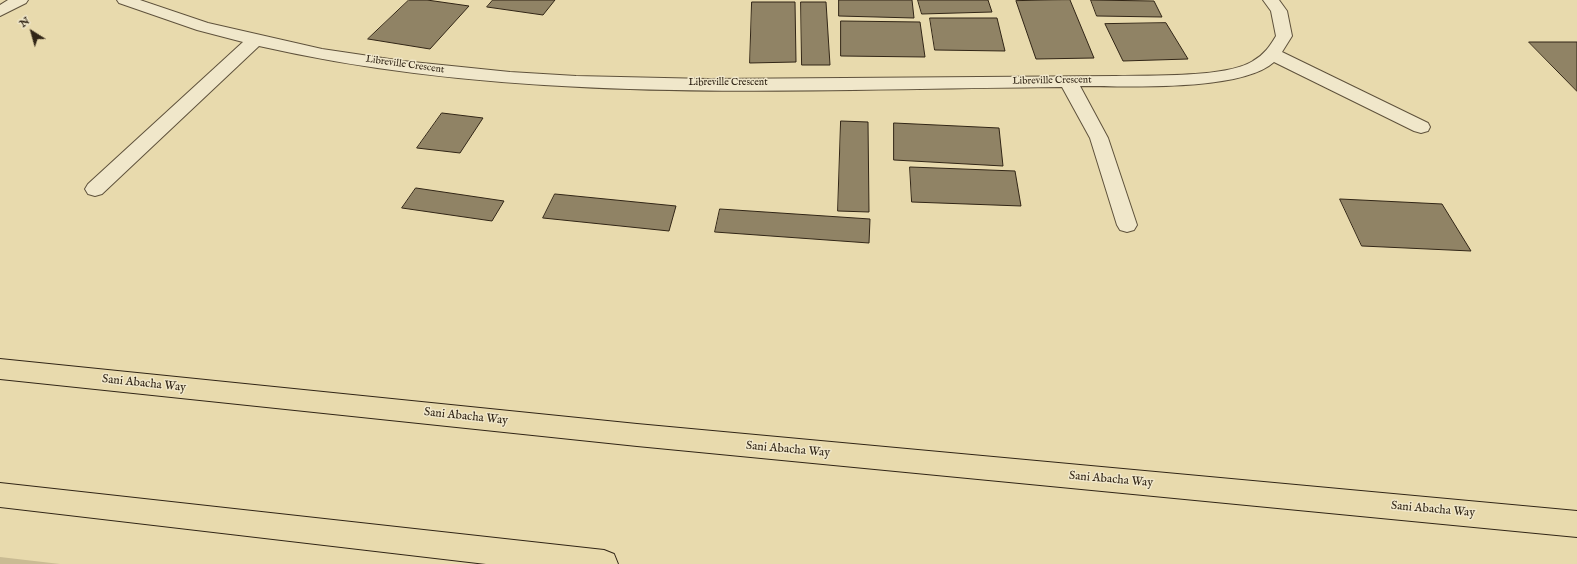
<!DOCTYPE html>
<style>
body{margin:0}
#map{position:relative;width:1577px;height:564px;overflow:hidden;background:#e8daad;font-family:"IM FELL English",serif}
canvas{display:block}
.north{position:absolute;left:12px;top:12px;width:40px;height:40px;-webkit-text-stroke:3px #f0e7ca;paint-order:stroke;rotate:323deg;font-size:11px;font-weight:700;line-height:16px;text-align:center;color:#312516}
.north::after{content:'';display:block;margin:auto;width:14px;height:18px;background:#312516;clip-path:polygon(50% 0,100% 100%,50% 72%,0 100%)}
</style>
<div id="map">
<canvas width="1577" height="564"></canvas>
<div class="north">N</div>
</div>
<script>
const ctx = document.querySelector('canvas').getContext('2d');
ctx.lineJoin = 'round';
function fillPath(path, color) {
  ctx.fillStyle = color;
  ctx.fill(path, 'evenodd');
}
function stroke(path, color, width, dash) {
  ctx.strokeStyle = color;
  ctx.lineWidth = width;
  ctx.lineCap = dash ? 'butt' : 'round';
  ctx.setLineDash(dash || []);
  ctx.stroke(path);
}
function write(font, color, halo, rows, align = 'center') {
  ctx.font = font + ' "IM FELL English",serif';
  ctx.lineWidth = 3;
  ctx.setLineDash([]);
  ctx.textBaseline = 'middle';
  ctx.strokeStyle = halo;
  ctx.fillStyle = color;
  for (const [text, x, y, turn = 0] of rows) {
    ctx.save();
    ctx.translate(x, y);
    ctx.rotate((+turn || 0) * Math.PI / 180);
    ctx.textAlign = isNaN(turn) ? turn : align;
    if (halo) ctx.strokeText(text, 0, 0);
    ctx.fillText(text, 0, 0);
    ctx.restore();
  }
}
const green = new Path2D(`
 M0 557 60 564H0Z`);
const building = new Path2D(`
 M409 0H427L469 6 430 49 368 39Z
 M493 0H555L543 15 487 7Z
 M839 0H912L914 18 839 16Z
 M918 0H988L992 12 922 14Z
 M1070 0 1094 58 1036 59 1016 1Z
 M1091 0 1154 1 1162 17 1097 16Z
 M752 2H795L796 62 750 63Z
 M801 2H826L830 65H802Z
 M930 18H997L1005 51 935 50Z
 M841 21 920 22 925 57 841 56Z
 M1166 23 1188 59 1123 61 1105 24Z
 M1529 42H1577V91Z
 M442 113 483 118 460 153 417 148Z
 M841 121 868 122 869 212 838 211Z
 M894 123 999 128 1003 166 894 160Z
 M910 167 1015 171 1021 206 912 202Z
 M416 188 504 201 492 221 402 208Z
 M555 194 676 206 669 231 543 218Z
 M1340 199 1442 204 1471 251 1362 246Z
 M720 209 870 219 869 243 715 232Z`);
const minor = new Path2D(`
 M8 0H28L26 3 0 16V5Z
 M117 0H140L208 23 322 49 403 61 510 72 576 76 708 79 1116 76C1150 75 1226 78 1253 61 1264 55 1270 46 1276 36L1271 11 1263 0H1279L1287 11 1292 36 1282 52 1428 123 1430 127 1428 131 1421 133 1414 131 1274 62C1241 92 1125 86 1080 86L1108 138 1137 225 1134 230 1127 232 1120 230 1117 225 1090 138 1062 87C795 89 521 106 259 46L102 194 95 196 88 194 85 189 88 184 243 42 197 30 119 3Z`);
const highway = new Path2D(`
 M0 359 637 424 1577 511V537L637 446 0 379Z
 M0 483 604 550 614 554 618 564H486L0 507Z`);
const farStreetnames = [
 ["Libreville Crescent",405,65,8],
 ["Libreville Crescent",1052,81,-1],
 ["Libreville Crescent",728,83]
];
const streetNames = [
 ["Sani Abacha Way",144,384,6],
 ["Sani Abacha Way",466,417,6],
 ["Sani Abacha Way",788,450,5],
 ["Sani Abacha Way",1111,480,5],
 ["Sani Abacha Way",1433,510,5]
];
fillPath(green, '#c9bb93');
fillPath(building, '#908365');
stroke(building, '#312516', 1);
stroke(minor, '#5f523c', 2);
stroke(highway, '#312516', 2);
fillPath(minor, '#f0e7ca');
fillPath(highway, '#e8daad');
write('10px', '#312516', '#f0e7ca', farStreetnames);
write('12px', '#312516', '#f0e7ca', streetNames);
</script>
